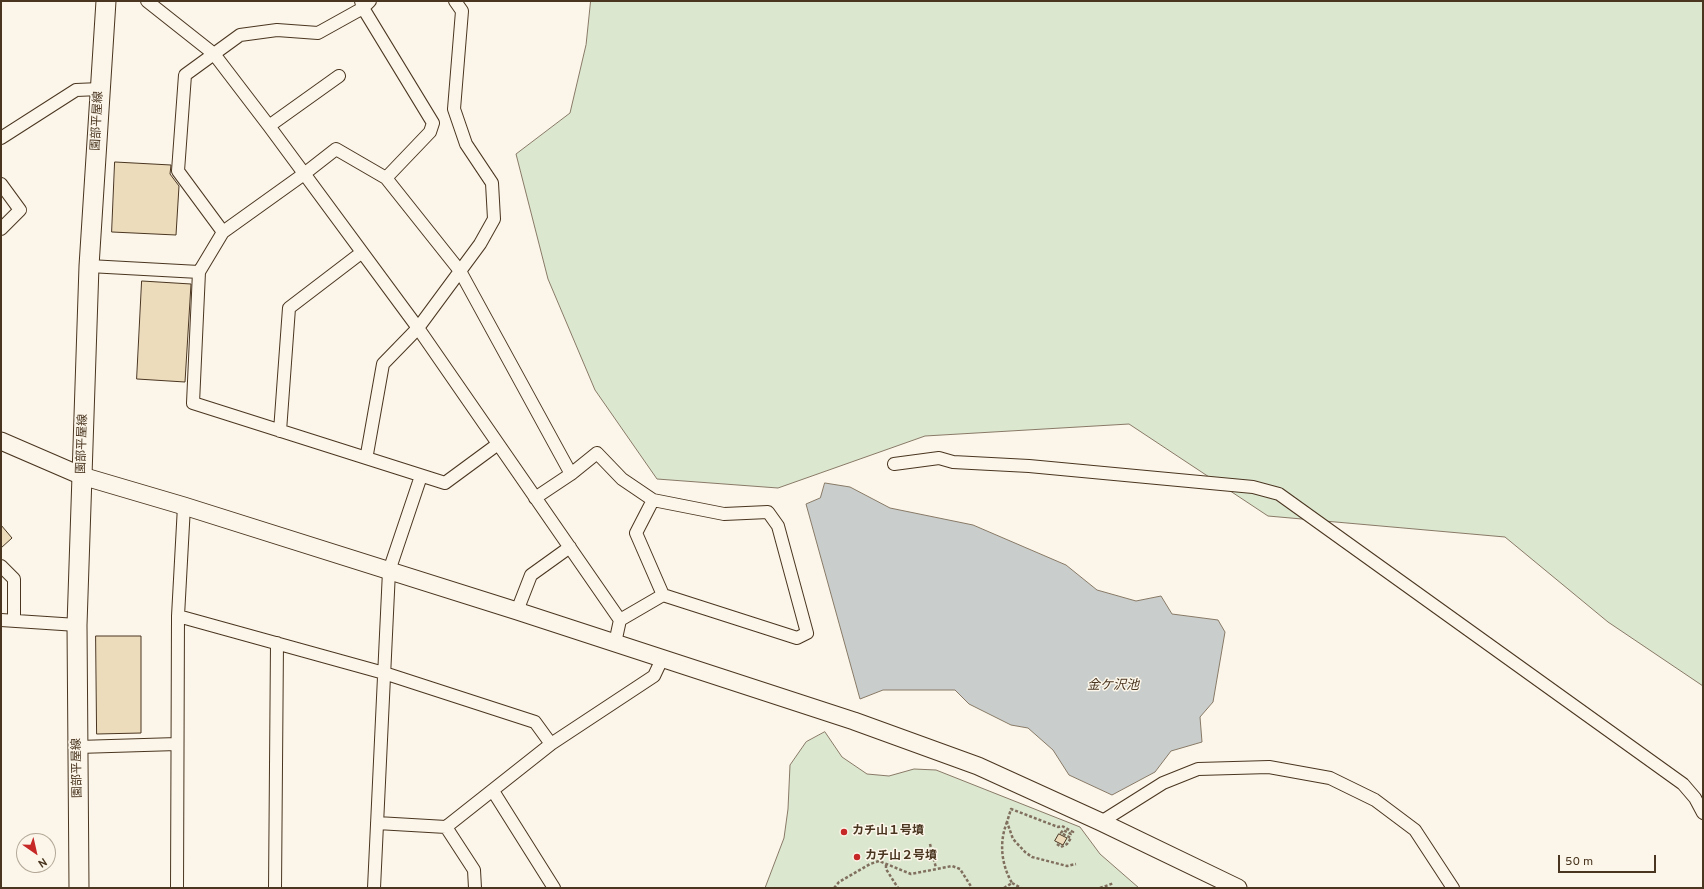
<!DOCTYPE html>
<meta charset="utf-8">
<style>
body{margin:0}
#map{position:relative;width:1704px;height:889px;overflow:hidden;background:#fbf6e9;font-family:Overpass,sans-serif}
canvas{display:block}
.frame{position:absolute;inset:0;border:2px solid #4a3520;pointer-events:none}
.north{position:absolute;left:16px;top:833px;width:40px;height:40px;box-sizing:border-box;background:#fbf6e9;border:1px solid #b4a999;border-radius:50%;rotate:146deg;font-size:11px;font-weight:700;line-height:16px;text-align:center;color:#4a3520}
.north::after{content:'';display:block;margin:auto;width:14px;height:18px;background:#c62828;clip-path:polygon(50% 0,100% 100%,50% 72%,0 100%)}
.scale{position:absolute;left:1558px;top:855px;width:98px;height:18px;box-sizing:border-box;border:2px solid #4a3520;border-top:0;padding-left:5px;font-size:12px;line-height:14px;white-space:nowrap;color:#4a3520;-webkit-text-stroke:3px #fbf6e9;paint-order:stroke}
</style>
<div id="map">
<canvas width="1704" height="889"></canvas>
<div class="frame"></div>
<div class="north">N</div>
<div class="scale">50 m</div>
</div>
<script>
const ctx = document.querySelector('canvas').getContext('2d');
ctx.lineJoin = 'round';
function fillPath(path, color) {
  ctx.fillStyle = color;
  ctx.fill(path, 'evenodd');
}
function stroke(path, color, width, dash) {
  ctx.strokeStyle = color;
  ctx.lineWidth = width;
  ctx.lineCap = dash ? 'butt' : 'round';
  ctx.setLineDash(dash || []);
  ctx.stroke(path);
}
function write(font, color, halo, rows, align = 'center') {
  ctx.font = font + ' Overpass,"Noto Sans JP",sans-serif';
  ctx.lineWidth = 3;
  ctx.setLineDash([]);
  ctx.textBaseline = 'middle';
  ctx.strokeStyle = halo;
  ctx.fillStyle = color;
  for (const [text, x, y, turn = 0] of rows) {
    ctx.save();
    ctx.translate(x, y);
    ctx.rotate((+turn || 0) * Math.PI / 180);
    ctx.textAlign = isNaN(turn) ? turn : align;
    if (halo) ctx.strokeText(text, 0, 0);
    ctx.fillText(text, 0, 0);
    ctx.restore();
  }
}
const green = new Path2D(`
 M591 1H1703V686L1608 622 1505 537 1268 516 1129 424 925 436 778 488 657 479 595 390 548 279 516 154 570 113 586 45Z
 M825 732 842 757 867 774 889 776 914 769 936 770 1080 827 1100 854 1139 888H765L784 838 788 809 790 765 806 742Z`);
const water = new Path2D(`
 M825 483 850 487 890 508 973 525 1066 565 1097 590 1136 601 1161 596 1172 614 1218 620 1225 632 1213 702 1200 717 1202 742 1171 751 1155 772 1112 795 1069 775 1053 750 1028 728 1011 725 969 704 955 690H883L860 699 806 504 820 498Z`);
const building = new Path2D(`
 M115 162 171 165 170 174 179 186 176 235 112 232Z
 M142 281 191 284 185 382 137 379Z
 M1 525 12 538 1 548Z
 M96 636H141V733L97 734Z
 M1059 834 1067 838 1063 845 1055 841Z`);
const path = new Path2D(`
 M930 844 936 868
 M1057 844 1061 847 1067 844 1071 838 1061 833 1063 830 1071 834 1073 832 1062 826 1058 827 1011 809 1007 822 1013 839 1025 852 1032 857 1067 866 1076 864
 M886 865V869L898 888
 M1012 883 1021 888
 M834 888 839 882 870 864 879 861 911 874 952 866 960 869 972 888
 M1004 888 1012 883C1001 864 999 842 1007 822
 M1100 888 1114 883`);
const street = new Path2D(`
 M147 1 214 54 269 126 418 328 620 620 615 643
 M361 1 363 8 433 123 430 132 386 178
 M370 1 363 8 318 33 277 30 240 35 185 75 178 171 223 232 199 272 193 403 445 483 498 444
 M269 126 339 76
 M1 138 76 90 100 89
 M1 184 20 210 1 229
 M223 232 304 174 336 149 386 178 460 271 571 474 597 453 622 479 653 500 724 514 768 512 778 526 807 633 797 638 663 595 620 620
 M89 266 199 272
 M280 431 289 308 361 253
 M367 454 383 364 418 328 480 244 494 219 492 183 466 144 454 109 462 11 455 1
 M894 464 939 458 953 462 1029 466 1253 487 1279 494 1683 784 1695 798 1703 813
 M535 498 571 474
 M653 500 636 533 663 595
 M1 566 14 579V621
 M517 611 531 575 570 547
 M178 616 384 673 535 722 551 744
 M1 620 77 625
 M78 747 177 744
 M493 791 554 888
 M1101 822 1163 783 1198 769 1269 767 1330 778 1375 800 1415 830 1453 888
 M377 823 446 827 551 744 654 676 662 659
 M446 827 474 870 475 888
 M177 888 178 616 184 506
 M275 888 277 643
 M374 888 389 571 421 476`);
const secondary = new Path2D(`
 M1 441 82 476 184 506 517 611 854 721 978 766 1101 822 1238 888`);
const primary = new Path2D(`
 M79 888 77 625 89 266 106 1`);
const markers = [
 [844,832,4,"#c62828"],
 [857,857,4,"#c62828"]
];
const streetNames = [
 ["園部平屋線",98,121,-87],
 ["園部平屋線",83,444,-88],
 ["園部平屋線",78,768,-91]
];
const poiNames = [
 ["カチ山１号墳",852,832],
 ["カチ山２号墳",865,857]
];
const waterNames = [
 ["金ケ沢池",1113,686]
];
fillPath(green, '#dce7d0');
stroke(green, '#887966', 1);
fillPath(water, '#c9cecd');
stroke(water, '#887966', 1);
fillPath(building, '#ecdcbc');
stroke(building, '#4a3520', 1);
stroke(street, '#4a3520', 14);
stroke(secondary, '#4a3520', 19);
stroke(primary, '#4a3520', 21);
stroke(path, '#7f6f5c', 2.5, [3, 2]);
stroke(street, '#fbf6e9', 12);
stroke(secondary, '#fbf6e9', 17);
stroke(primary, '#fbf6e9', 19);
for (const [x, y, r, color] of markers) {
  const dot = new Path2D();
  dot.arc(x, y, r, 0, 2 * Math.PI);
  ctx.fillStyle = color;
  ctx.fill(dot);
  stroke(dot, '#fbf6e9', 1.5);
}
write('12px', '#4a3520', '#fbf6e9', streetNames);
write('bold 12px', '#4a3520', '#fbf6e9', poiNames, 'left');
write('italic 13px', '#4a3520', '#fbf6e9', waterNames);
</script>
